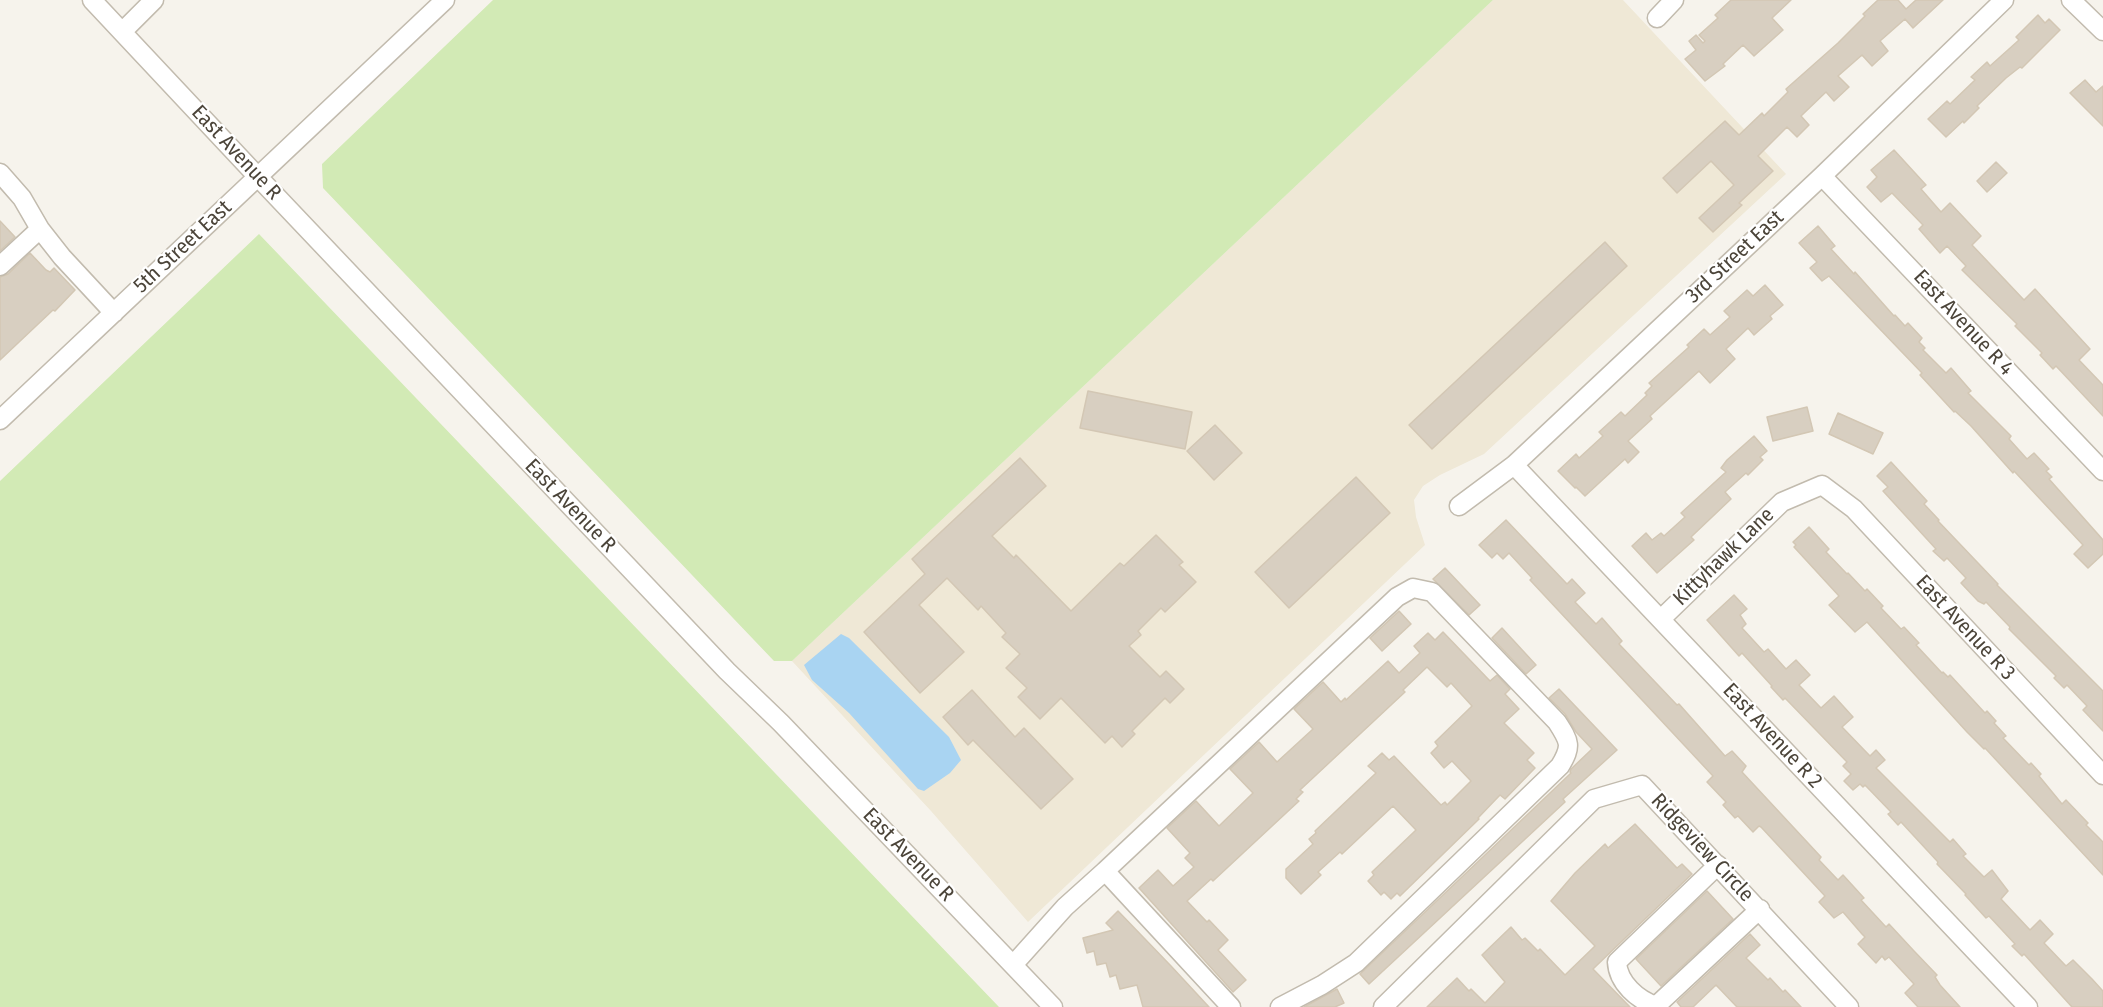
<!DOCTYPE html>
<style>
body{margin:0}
canvas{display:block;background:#f6f3ec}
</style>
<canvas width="2103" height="1007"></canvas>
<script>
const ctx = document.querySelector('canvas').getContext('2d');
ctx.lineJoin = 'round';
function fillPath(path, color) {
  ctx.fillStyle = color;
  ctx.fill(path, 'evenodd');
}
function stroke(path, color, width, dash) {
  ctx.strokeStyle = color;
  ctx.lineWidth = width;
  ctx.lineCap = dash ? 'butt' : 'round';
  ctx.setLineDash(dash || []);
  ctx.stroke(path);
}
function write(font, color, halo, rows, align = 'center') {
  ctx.font = font + ' "Fira Sans Condensed",sans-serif';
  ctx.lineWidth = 4.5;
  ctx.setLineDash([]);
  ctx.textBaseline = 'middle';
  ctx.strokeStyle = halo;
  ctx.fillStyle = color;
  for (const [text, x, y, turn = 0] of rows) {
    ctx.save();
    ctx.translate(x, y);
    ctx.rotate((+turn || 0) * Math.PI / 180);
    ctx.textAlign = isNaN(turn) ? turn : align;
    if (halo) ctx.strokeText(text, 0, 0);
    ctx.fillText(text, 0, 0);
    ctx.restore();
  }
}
const education = new Path2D(`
 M1493 0H1623L1786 174 1484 454 1440 475 1423 486 1414 500 1416 517 1425 545 1028 922 931 811 792 661Z`);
const green = new Path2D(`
 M493 0H1493L792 661H774L323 188 322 164Z
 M259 234 999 1007H0V481Z`);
const water = new Path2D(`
 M841 634 849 638 949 737 961 760 950 773 924 791 918 789 849 713 812 680 804 665Z`);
const building = new Path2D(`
 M1731 0H1791L1772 18 1783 30 1754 56 1743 45 1723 64 1725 66 1705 81 1685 59 1696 50 1689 41 1696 35 1703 43 1705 41 1699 35 1718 18 1715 15Z
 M1878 0H1898L1906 9 1916 0H1943L1913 28 1905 19 1880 41 1888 51 1872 66 1862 55 1838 76 1849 87 1834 101 1826 92 1801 116 1809 125 1797 137 1787 127 1758 156 1773 171 1739 203 1742 205 1713 232 1699 218 1734 185 1711 161 1677 193 1663 178 1725 121 1739 135 1762 113 1764 116 1788 92 1786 89 1838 43 1865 16 1863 14Z
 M2038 15 2045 23 2049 19 2060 30 2022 68 2020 67 2006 78 1977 106 1979 108 1964 123 1963 121 1946 137 1928 119 1947 101 1950 104 1975 80 1971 77 1987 62 1990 66 2019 40 2016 37Z
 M2085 80 2096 92 2103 86V126L2070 93Z
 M1894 150 1926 185 1921 189 1941 212 1950 203 1981 236 1972 245 2024 300 2035 289 2090 349 2079 360 2103 385V416L2056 366 2053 369 2040 355 2042 353 2015 326 2017 324 1962 270 1966 266 1947 246 1940 253 1919 229 1923 225 1892 193 1881 202 1867 187 1877 177 1871 170Z
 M1996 162 2007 173 1987 192 1977 181Z
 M0 221 15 237 0 251Z
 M1818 226 1835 246 1831 249 1854 274 1855 272 1894 316 1895 315 1905 326 1908 323 1922 338 1919 342 1925 348 1923 350 1946 373 1951 368 1971 391 1968 393 2011 436 2009 439 2027 459 2034 453 2049 469 2046 471 2052 477 2049 479 2103 540V554L2088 568 2074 554 2083 545 2014 471 2013 473 1971 426 1955 411 1954 412 1920 375 1922 373 1829 276 1822 281 1810 268 1817 262 1799 243Z
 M1605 242 1627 266 1432 449 1409 425Z
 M30 253 46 270 50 272 54 268 75 290 55 311 53 310 0 360V277L8 274Z
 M1765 285 1783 305 1770 316 1772 319 1754 335 1748 328 1726 349 1735 359 1710 383 1699 371 1650 416 1652 419 1628 441 1639 452 1628 463 1625 459 1585 496 1576 487 1575 488 1558 471 1576 454 1579 458 1603 436 1599 432 1621 412 1625 416 1647 395 1645 393 1652 386 1649 383 1689 347 1687 345 1704 329 1710 335 1730 317 1724 311 1747 290 1753 296Z
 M1088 391 1192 412 1185 449 1080 428Z
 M1807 407 1813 431 1773 441 1767 417Z
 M1838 413 1883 433 1873 454 1829 434Z
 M1215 425 1242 453 1214 480 1187 451Z
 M1754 436 1767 451 1760 457 1763 460 1748 475 1746 473 1725 492 1731 499 1691 537 1694 540 1657 573 1632 546 1646 533 1652 540 1661 533 1664 536 1685 517 1681 513 1726 472 1721 468 1727 460Z
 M1020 458 1046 486 992 536 1014 558 1016 555 1071 611 1120 563 1124 566 1156 535 1183 562 1179 565 1196 582 1165 612 1161 608 1138 631 1141 635 1129 646 1160 677 1166 671 1184 689 1170 703 1165 698 1132 731 1135 734 1122 747 1112 736 1105 743 1061 698 1040 719 1018 697 1027 688 1006 668 1020 654 1002 637 1006 633 981 606 978 610 947 578 919 605 964 652 920 693 864 632 925 574 912 559Z
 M1891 462 1927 501 1924 504 1939 520 1938 521 1998 584 1997 585 2103 691V731L2083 710 2087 706 2067 685 2064 688 2054 678 2056 676 2009 629 2010 627 1986 602 1984 604 1978 601 1961 583 1966 578 1947 558 1944 561 1933 551 1936 549 1883 491 1888 487 1877 476Z
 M1356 477 1390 513 1289 608 1255 572Z
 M1506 520 1567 584 1572 579 1585 593 1575 602 1596 624 1602 618 1622 641 1619 644 1677 705 1679 704 1725 756 1732 751 1746 766 1742 772 1821 857 1819 860 1838 880 1843 875 1864 898 1861 900 1886 927 1889 924 1914 951 1937 975 1935 977 1940 985 1960 1007H1918L1905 993 1914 984 1889 957 1885 960 1882 956 1876 963 1858 944 1865 937 1862 934 1843 912 1834 918 1819 902 1825 896 1761 827 1759 826 1753 832 1738 816 1735 818 1723 805 1726 802 1707 782 1713 776 1530 580 1532 578 1509 553 1503 559 1497 553 1492 558 1479 545Z
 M1809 527 1829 549 1826 552 1847 574 1848 573 1865 591 1867 589 1883 606 1881 608 1901 629 1904 627 1919 643 1916 645 1942 673 1943 672 1948 677 1950 675 1985 713 1987 711 1996 721 1994 723 2006 736 2003 738 2029 765 2031 763 2041 774 2039 776 2062 804 2066 800 2088 823 2086 825 2103 842V875L1985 748 1984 749 1967 732 1867 622 1855 632 1829 605 1839 596 1794 547 1796 545 1793 542Z
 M1445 568 1480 605 1469 615 1433 579Z
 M1734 595 1747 609 1740 615 1746 624 1742 628 1764 652 1768 649 1786 669 1796 660 1810 675 1799 685 1821 708 1834 696 1853 717 1842 727 1870 756 1876 750 1885 760 1876 768 1950 842 1953 839 1966 854 1963 856 1984 877 1992 870 2008 891 2001 899 2030 930 2040 920 2053 934 2044 943 2066 966 2073 960 2092 979 2103 991V1007H2072L2024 954 2022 956 2012 946 2015 944 1989 916 1986 918 1965 895 1966 894 1937 864 1938 862 1901 822 1898 825 1888 814 1891 812 1865 785 1863 787 1860 784 1853 790 1844 781 1851 774 1843 766 1847 762 1785 698 1783 700 1771 687 1772 686 1742 653 1739 656 1707 620Z
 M1399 611 1411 624 1382 651 1370 638Z
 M1502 628 1536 665 1526 674 1492 638Z
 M1443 632 1490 681 1497 675 1510 689 1505 694 1519 709 1504 723 1534 753 1527 760 1535 768 1505 799 1500 795 1478 818 1479 819 1400 896 1397 893 1391 899 1384 892 1381 895 1368 881 1374 875 1372 872 1416 830 1393 806 1342 854 1340 852 1318 872 1321 875 1301 894 1286 878V869L1313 844 1309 839 1316 833 1315 831 1376 773 1368 766 1382 753 1389 760 1394 756 1441 805 1445 802 1447 805 1471 781 1452 761 1444 768 1431 753 1438 746 1435 742 1472 706 1451 683 1447 687 1427 667 1403 690 1405 692 1300 790 1303 792 1296 799 1299 801 1213 881 1211 879 1187 901 1207 922 1209 920 1228 940 1218 950 1246 980 1233 992 1139 888 1158 870 1173 886 1194 867 1185 858 1190 853 1167 828 1196 801 1219 826 1253 793 1230 769 1259 742 1277 762 1313 729 1294 709 1323 682 1341 702 1345 698 1346 700 1388 661 1399 673 1420 653 1414 646 1428 633 1435 640Z
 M1559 689 1617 750 1563 799 1565 802 1369 984 1360 974 1571 773 1570 772 1571 769 1592 749 1576 732 1565 714 1549 698Z
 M972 690 1015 737 1024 728 1073 779 1041 809 973 740 968 745 943 717Z
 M1635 824 1677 868 1682 864 1692 874 1593 969 1630 1007H1427L1457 978 1469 991 1471 989 1485 1003 1505 982 1482 955 1511 927 1522 940 1525 938 1538 951 1540 949 1565 975 1595 946 1551 901 1575 873 1605 844 1608 848Z
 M1707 891 1733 919 1661 986 1636 959Z
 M1118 911 1171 966 1209 1007H1143L1137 985 1120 989 1116 975 1110 977 1106 963 1097 965 1094 951 1087 953 1083 938 1113 930 1106 923Z
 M1750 934 1760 945 1746 958 1768 980 1770 978 1783 992 1785 990 1801 1007H1737L1716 985 1693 1007H1681L1677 1002Z
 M1337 989 1344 1003 1335 1007H1304Z`);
const minor = new Path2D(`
 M92 0 258 177 727 671 781 723 1053 1007
 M2071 0 2103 31
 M1657 18 1674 0
 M122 32 154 0
 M0 173 22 198 40 229 62 257 114 313
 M1822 176 2103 471
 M0 266 40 229
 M0 420 445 0
 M1514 465 2028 1007
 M1459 506 1514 465 1822 176 2004 0
 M1661 619 1782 502 1822 485 1854 509 2103 775
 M1718 865 1617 962C1618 983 1638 1000 1656 1006L1760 909
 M1105 871 1397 597 1413 588 1432 592 1557 722C1570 742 1572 746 1560 766L1356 963 1322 985 1280 1007
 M1013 965 1065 907 1105 871 1231 1007
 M1383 1007 1594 799 1642 785 1849 1007`);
const streetNames = [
 ["East Avenue R",236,153,47],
 ["5th Street East",183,247,-43],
 ["3rd Street East",1735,257,-43],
 ["East Avenue R 4",1963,323,47],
 ["East Avenue R",570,506,46],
 ["Kittyhawk Lane",1724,557,-44],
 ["East Avenue R 3",1965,628,47],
 ["East Avenue R 2",1772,736,47],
 ["Ridgeview Circle",1702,848,47],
 ["East Avenue R",908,855,46]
];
fillPath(education, '#efe8d6');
fillPath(green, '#d2eab5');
fillPath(water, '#a9d4f2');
fillPath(building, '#d8cfc1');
stroke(building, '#d3c7b4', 1.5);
stroke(minor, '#c2bbae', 21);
stroke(minor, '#fff', 18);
write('21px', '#4b4439', '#fff', streetNames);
</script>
